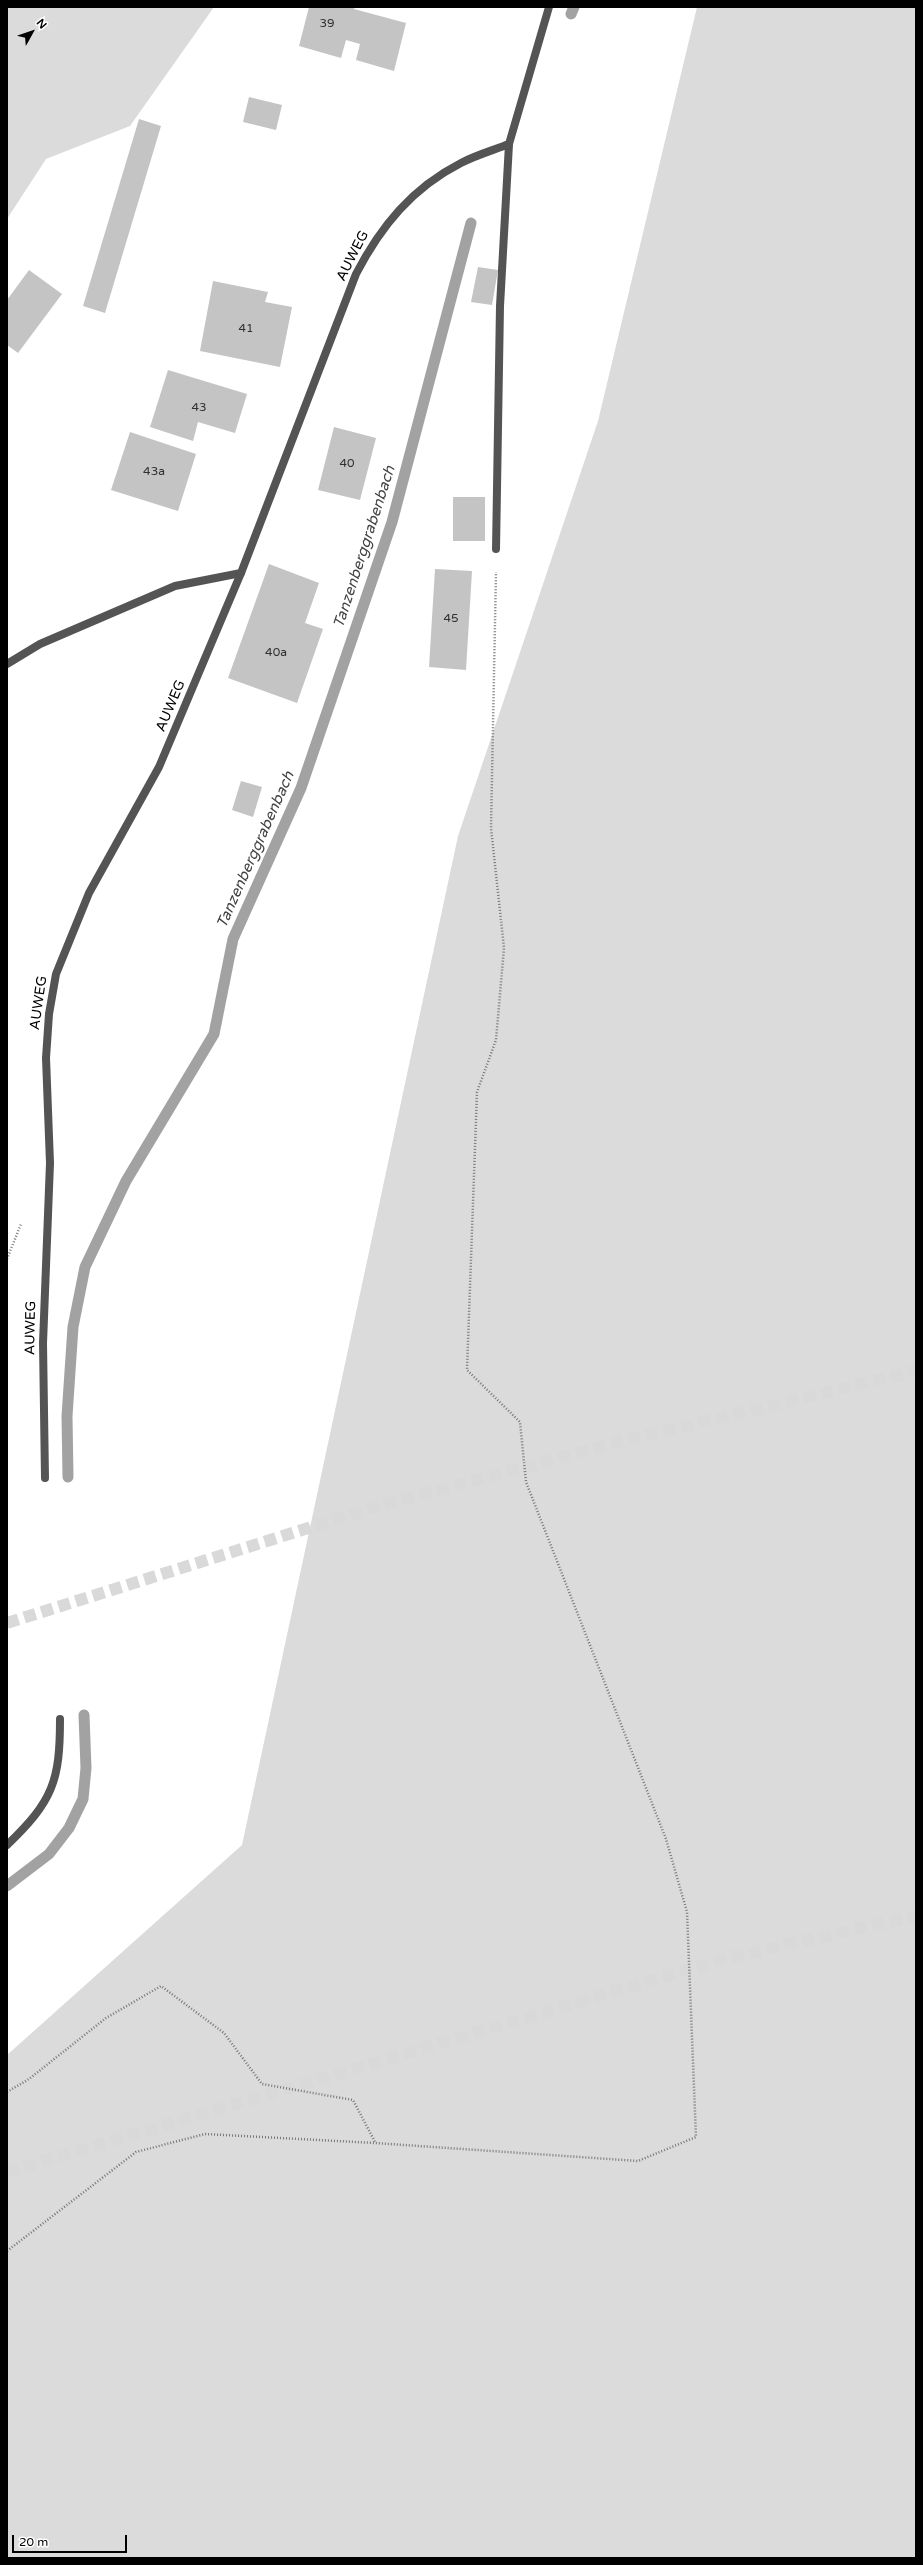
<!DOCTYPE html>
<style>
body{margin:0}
#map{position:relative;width:923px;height:2565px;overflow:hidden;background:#fff;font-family:"Varela Round",sans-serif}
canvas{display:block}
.frame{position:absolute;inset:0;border:8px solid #000;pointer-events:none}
.north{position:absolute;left:12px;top:12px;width:40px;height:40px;-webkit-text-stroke:3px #fff;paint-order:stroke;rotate:50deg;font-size:11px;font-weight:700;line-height:16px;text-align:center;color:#000}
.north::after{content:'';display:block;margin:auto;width:14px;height:18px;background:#000;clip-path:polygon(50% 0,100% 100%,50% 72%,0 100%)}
.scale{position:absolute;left:12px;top:2535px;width:115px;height:18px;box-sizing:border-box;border:2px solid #000;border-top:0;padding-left:5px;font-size:12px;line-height:14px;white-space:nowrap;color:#000;-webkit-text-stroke:3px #fff;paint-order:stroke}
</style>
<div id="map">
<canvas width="923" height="2565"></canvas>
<div class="frame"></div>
<div class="north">N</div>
<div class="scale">20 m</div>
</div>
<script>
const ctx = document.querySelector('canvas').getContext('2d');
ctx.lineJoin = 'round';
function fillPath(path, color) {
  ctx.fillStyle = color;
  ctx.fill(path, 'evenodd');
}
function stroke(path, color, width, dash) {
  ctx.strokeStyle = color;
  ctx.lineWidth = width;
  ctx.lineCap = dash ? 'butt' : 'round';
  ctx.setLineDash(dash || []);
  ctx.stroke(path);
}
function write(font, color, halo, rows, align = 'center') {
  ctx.font = font + ' "Varela Round",sans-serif';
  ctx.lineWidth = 3;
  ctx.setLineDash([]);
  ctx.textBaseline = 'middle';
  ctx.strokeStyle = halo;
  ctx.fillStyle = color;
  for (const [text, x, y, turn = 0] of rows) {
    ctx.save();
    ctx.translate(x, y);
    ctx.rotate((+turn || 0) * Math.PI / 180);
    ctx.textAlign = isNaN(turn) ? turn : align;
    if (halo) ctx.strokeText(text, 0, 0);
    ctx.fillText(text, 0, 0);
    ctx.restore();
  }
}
const green = new Path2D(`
 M7 7H214L130 126 46 159 7 219Z
 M697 7H916V2558H7V2055L242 1845 458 836 598 421Z`);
const stream = new Path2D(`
 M571 14 574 7
 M68 1477 67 1416 73 1327 85 1267 126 1181 214 1034 233 939 301 788 392 522 471 223
 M7 1886 49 1854 69 1828 83 1799 86 1768 84 1715`);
const building = new Path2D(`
 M309 7H355L354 9 406 23 394 71 356 60 360 44 346 40 341 58 299 46Z
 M249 97 282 105 276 130 243 122Z
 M139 119 161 126 105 313 83 306Z
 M478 267 498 270 492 305 471 302Z
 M29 270 62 294 18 353 7 345V300Z
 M213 281 268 292 265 302 292 307 280 367 200 351Z
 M168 370 247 394 235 433 198 422 193 441 150 427Z
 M334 427 376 438 360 500 318 490Z
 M130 432 196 454 178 511 111 490Z
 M453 497H485V541H453Z
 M269 564 319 583 305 623 323 629 297 703 228 678Z
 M435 569 472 571 466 670 429 667Z
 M241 781 262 787 253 817 232 810Z`);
const motorwayTunnel = new Path2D(`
 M7 1623 378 1506 627 1440 916 1371
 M7 2172 727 1958 916 1916`);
const path = new Path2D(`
 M7 1259 21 1224
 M7 2092 29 2079 106 2018 161 1986 224 2033 262 2084 353 2100 375 2142
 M7 2251 136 2152 205 2134 375 2143 638 2161 696 2137 687 1912 666 1839 526 1482 520 1422 467 1370 477 1092 496 1040 504 948 491 828 496 572`);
const service = new Path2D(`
 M496 549 500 306 509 144
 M45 1478 43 1343 50 1163 46 1058 49 1014 56 974 89 893 159 767 241 573
 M7 1845C53 1801 60 1781 60 1719`);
const minor = new Path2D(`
 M7 664 40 644 175 586 241 573 356 274C381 226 412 188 461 163 476 155 494 150 509 144L549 7`);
const numberNames = [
 ["39",327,24],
 ["41",246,329],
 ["43",199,408],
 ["40",347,464],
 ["43a",154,472],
 ["45",451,619],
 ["40a",276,653]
];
const streetNames = [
 ["AUWEG",353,256,-63],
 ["AUWEG",171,706,-67],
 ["AUWEG",39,1003,-82],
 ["AUWEG",31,1328,-89]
];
const waterNames = [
 ["Tanzenberggrabenbach",365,547,-72],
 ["Tanzenberggrabenbach",256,850,-66]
];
fillPath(green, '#dbdbdb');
stroke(stream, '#a2a2a2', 11);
fillPath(building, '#c4c4c4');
stroke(motorwayTunnel, '#d9d9d9', 12, [12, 6]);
stroke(path, '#767676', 2.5, [1, 2]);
stroke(service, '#545454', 8);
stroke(minor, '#545454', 8);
write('12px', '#313131', null, numberNames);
write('14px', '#000', '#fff', streetNames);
write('italic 15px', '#434343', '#fff', waterNames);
</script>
